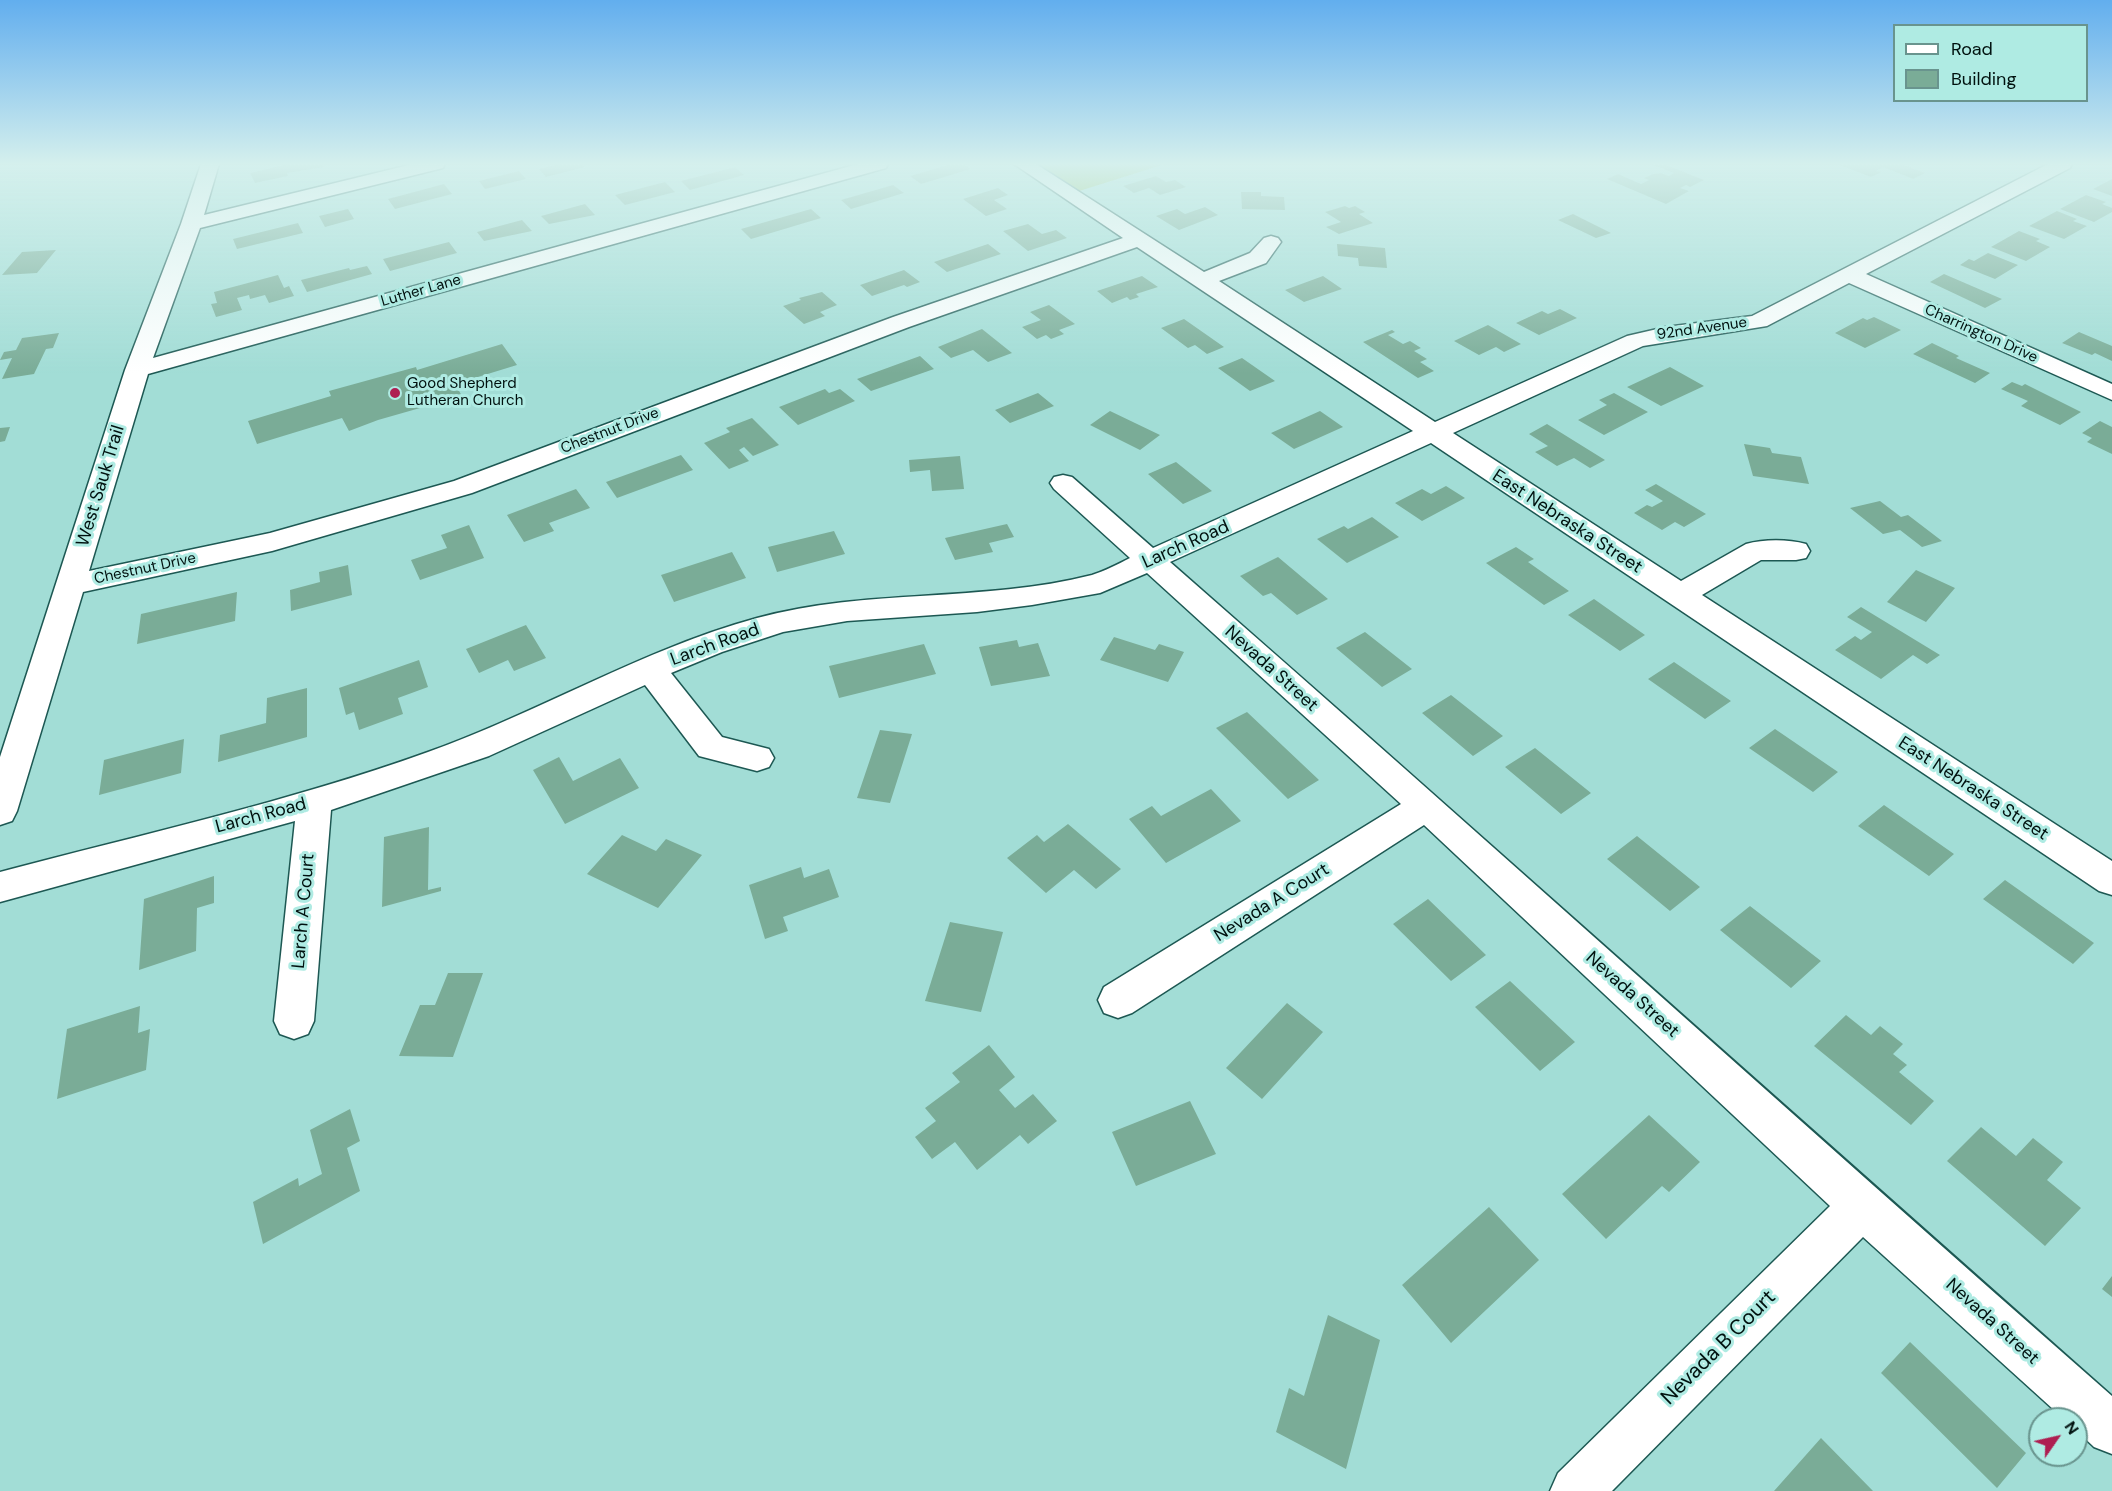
<!DOCTYPE html>
<style>
body{margin:0}
#map{position:relative;width:2112px;height:1491px;overflow:hidden;background:#a2ddd6;font-family:"DM Sans",sans-serif}
canvas{display:block}
.legend{position:absolute;left:1893px;top:24px;width:195px;height:78px;box-sizing:border-box;background:#afebe3;border:2px solid #69948e;margin:0;padding:8px 10px;list-style:none;font-size:18px;color:#00110f}
.legend li{display:flex;align-items:center;gap:12px;height:30px}
.legend b{width:30px;border:2px solid #69948e}
.north{position:absolute;left:2028px;top:1407px;width:60px;height:60px;box-sizing:border-box;background:#afebe3;border:2px solid #69948e;border-radius:50%;rotate:56deg;font-size:16px;font-weight:700;line-height:24px;text-align:center;color:#00110f}
.north::after{content:'';display:block;margin:auto;width:21px;height:27px;background:#ae1e51;clip-path:polygon(50% 0,100% 100%,50% 72%,0 100%)}
</style>
<div id="map">
<canvas width="2112" height="1491"></canvas>
<ul class="legend">
<li><b style="height:8px;background:#fff"></b>Road</li>
<li><b style="height:16px;background:#7aac97"></b>Building</li>
</ul>
<div class="north">N</div>
</div>
<script>
const ctx = document.querySelector('canvas').getContext('2d');
ctx.lineJoin = 'round';
function fillPath(path, color) {
  ctx.fillStyle = color;
  ctx.fill(path, 'evenodd');
}
function stroke(path, color, width, dash) {
  ctx.strokeStyle = color;
  ctx.lineWidth = width;
  ctx.lineCap = dash ? 'butt' : 'round';
  ctx.setLineDash(dash || []);
  ctx.stroke(path);
}
function write(font, color, halo, rows, align = 'center') {
  ctx.font = font + ' "DM Sans",sans-serif';
  ctx.lineWidth = 6;
  ctx.setLineDash([]);
  ctx.textBaseline = 'middle';
  ctx.strokeStyle = halo;
  ctx.fillStyle = color;
  for (const [text, x, y, turn = 0] of rows) {
    ctx.save();
    ctx.translate(x, y);
    ctx.rotate((+turn || 0) * Math.PI / 180);
    ctx.textAlign = isNaN(turn) ? turn : align;
    if (halo) ctx.strokeText(text, 0, 0);
    ctx.fillText(text, 0, 0);
    ctx.restore();
  }
}
const green = new Path2D(`
 M1028 164H1165L1073 193Z`);
const building = new Path2D(`
 M289 164H322L324 167 287 173 288 176 255 183 250 173Z
 M560 164H582L585 167 546 177 539 169Z
 M951 164H963L971 169 921 184 910 176Z
 M1651 164H1664L1704 180 1690 187 1686 185 1680 188 1689 191 1666 204 1607 179 1618 174 1641 184 1649 180 1644 178 1653 174 1661 173 1669 176 1674 173Z
 M1837 164H1901L1925 173 1913 179 1883 167 1876 171 1881 172 1871 177Z
 M735 167 744 175 690 190 681 181Z
 M519 171 526 179 485 189 479 181Z
 M1156 176 1166 182 1175 180 1186 187 1160 195 1149 188 1134 193 1123 186Z
 M2112 179V196L2093 189Z
 M665 182 675 192 625 205 615 195Z
 M444 184 452 194 395 209 388 199Z
 M893 185 904 193 851 209 841 200Z
 M998 188 1008 195 994 200 1007 209 986 216 963 199Z
 M1241 192H1261V196L1284 197 1285 210 1242 209Z
 M2086 195 2106 202 2102 204 2112 208V212L2094 222 2060 209Z
 M585 204 595 215 549 224 541 216Z
 M1345 206 1349 208 1355 206 1365 212 1359 214 1373 223 1339 234 1326 227 1341 222 1325 212Z
 M1205 207 1218 215 1179 230 1156 216 1177 209 1185 214Z
 M348 209 354 219 325 227 319 216Z
 M811 209 821 218 751 239 741 229Z
 M2057 211 2077 219 2073 221 2087 226 2064 239 2029 226Z
 M1573 214 1611 233 1596 238 1558 220Z
 M522 220 532 231 484 241 477 232Z
 M298 223 303 233 237 249 233 239Z
 M1028 224 1042 234 1056 230 1067 238 1028 251 1003 231Z
 M2019 231 2040 239 2036 241 2050 247 2026 261 1991 247Z
 M449 242 457 253 390 271 383 259Z
 M988 244 1001 254 947 272 934 262Z
 M1337 244 1385 248 1387 268 1359 266 1358 258 1338 256Z
 M56 250 37 273 2 275 22 252Z
 M1988 253 2018 265 1995 279 1960 265 1969 259 1974 261Z
 M367 266 372 274 307 292 301 280 349 268 350 270Z
 M904 270 920 282 907 287 904 285 872 296 860 285Z
 M1944 274 2002 299 1985 308 1930 282Z
 M278 275 284 288 289 286 294 296 269 303 265 295 250 299 249 295 237 298 242 310 216 317 211 304 217 303 214 292Z
 M1142 276 1158 287 1136 294 1139 297 1130 300 1127 297 1112 303 1097 291Z
 M1323 276 1342 289 1304 302 1285 290Z
 M822 292 837 305 820 312 825 316 804 324 783 306 801 300 799 298Z
 M1049 305 1075 324 1059 330 1064 334 1051 339 1046 335 1037 339 1022 327 1041 320 1030 312Z
 M1560 309 1577 318 1539 335 1516 323 1542 311 1548 314Z
 M1874 317 1901 330 1865 348 1835 333 1863 318 1867 320Z
 M1184 319 1224 347 1207 354 1195 345 1188 348 1161 328Z
 M1488 325 1521 344 1504 352 1496 347 1479 355 1454 341Z
 M982 329 1012 353 988 362 973 350 951 358 938 347Z
 M1392 330 1395 332 1388 335 1403 344 1410 341 1421 348 1414 351 1427 359 1420 362 1434 371 1418 378 1363 342Z
 M2079 332 2112 346V361L2095 353 2092 355 2062 343Z
 M59 333 53 348 46 349 34 374 2 379 12 358 0 360 4 352 16 350 22 338Z
 M1932 343 1959 356 1956 358 1990 373 1975 383 1913 354Z
 M502 344 517 365 455 384 462 396 378 420 349 431 342 418 257 444 248 421 331 396 329 391 416 367 417 370Z
 M920 356 934 369 871 391 857 379Z
 M1242 358 1275 381 1250 391 1218 368Z
 M1670 367 1704 386 1661 406 1627 387Z
 M2012 382 2022 386 2025 384 2081 412 2060 425 2021 406 2028 401 2001 389Z
 M825 389 829 393 840 389 855 401 798 425 779 407Z
 M1038 393 1054 406 1010 423 995 410Z
 M1614 393 1648 412 1604 435 1578 420 1607 405 1599 400Z
 M1110 411 1160 435 1140 450 1090 425Z
 M1320 411 1343 427 1294 449 1271 433Z
 M752 418 779 445 753 456 744 447 739 450 749 461 729 469 704 443 730 432 726 428Z
 M2100 421 2112 427V454L2087 442 2092 438 2082 433Z
 M1547 424 1605 460 1590 468 1574 458 1557 466 1535 452 1548 446 1529 434Z
 M10 427 5 441 0 442V428Z
 M1744 444 1770 448 1772 453 1801 457 1809 484 1753 476Z
 M681 455 693 470 617 498 606 482Z
 M960 456 964 489 932 491 930 470 910 472 909 460Z
 M1176 462 1212 491 1183 504 1148 474Z
 M1656 484 1706 514 1684 527 1675 522 1662 530 1634 513 1647 505 1652 507 1663 501 1645 490Z
 M1446 486 1465 498 1422 521 1395 503 1422 489 1431 494Z
 M576 489 590 508 549 523 554 531 524 542 507 515Z
 M1880 501 1901 517 1908 515 1942 541 1922 547 1900 530 1883 534 1850 508Z
 M1372 517 1399 537 1347 563 1317 539 1344 526 1348 529Z
 M1007 524 1014 537 989 543 993 552 955 560 945 538Z
 M469 525 484 558 420 580 411 560 447 548 441 535Z
 M834 531 845 554 777 572 768 547Z
 M1516 547 1534 559 1528 562 1569 591 1544 605 1486 563Z
 M732 552 746 578 674 602 661 575Z
 M1278 557 1328 599 1297 615 1271 593 1263 596 1240 576Z
 M348 565 352 595 291 611 290 590 320 582 319 572Z
 M1916 570 1955 588 1926 622 1887 602Z
 M237 592 235 621 137 644 141 614Z
 M1594 599 1645 635 1620 651 1568 615Z
 M1861 607 1940 655 1927 664 1913 655 1881 679 1835 650 1855 636 1861 640 1872 632 1847 617Z
 M526 625 546 658 514 671 508 660 479 673 466 649Z
 M1365 632 1412 669 1382 687 1336 648Z
 M1114 637 1155 650 1159 644 1184 652 1168 682 1100 660Z
 M1017 640 1019 647 1038 643 1050 676 991 686 979 647Z
 M924 644 936 674 839 698 829 666Z
 M419 660 428 687 398 698 403 714 359 730 354 712 346 715 339 688Z
 M1674 662 1731 701 1705 719 1648 679Z
 M307 688V737L218 762 220 735 266 723 267 698Z
 M1451 695 1503 736 1473 756 1422 713Z
 M1247 712 1319 780 1288 799 1216 728Z
 M1775 729 1838 772 1813 792 1749 748Z
 M880 730 912 734 890 803 857 798Z
 M184 739 181 773 99 795 104 760Z
 M1535 748 1591 793 1561 814 1505 767Z
 M559 757 573 781 620 758 639 788 565 824 533 770Z
 M1211 789 1241 821 1166 863 1129 819 1152 806 1161 816Z
 M1884 805 1954 854 1929 876 1858 826Z
 M1068 824 1121 869 1096 889 1074 870 1046 893 1007 858 1037 835 1044 842Z
 M429 827 428 890 441 887V891L382 907 384 837Z
 M622 835 656 851 666 839 702 855 658 908 587 874Z
 M1637 836 1700 887 1670 911 1607 859Z
 M801 867 804 878 829 869 839 897 783 917 788 931 765 939 749 885Z
 M214 876V903L197 908 196 951 139 970 144 899Z
 M2005 880 2094 943 2073 964 1983 899Z
 M1428 899 1486 955 1451 981 1393 924Z
 M1750 906 1821 961 1791 988 1720 930Z
 M950 922 1003 932 981 1012 925 1001Z
 M448 973H483L453 1057 399 1056 420 1005H435Z
 M1510 981 1575 1042 1540 1071 1475 1007Z
 M1287 1003 1323 1032 1262 1099 1226 1068Z
 M140 1006 138 1033 150 1029 146 1070 57 1099 67 1029Z
 M1846 1015 1871 1035 1880 1026 1903 1044 1893 1054 1907 1065 1899 1072 1934 1101 1911 1125 1814 1046Z
 M989 1045 1015 1077 999 1090 1015 1108 1033 1094 1057 1121 1028 1144 1020 1135 977 1170 955 1142 932 1159 915 1137 936 1121 925 1108 960 1082 952 1073Z
 M1190 1101 1216 1154 1136 1186 1112 1132Z
 M350 1109 360 1141 347 1148 360 1191 263 1244 253 1202 298 1178 299 1186 322 1174 310 1130Z
 M1649 1115 1700 1162 1669 1192 1662 1186 1606 1239 1562 1194Z
 M1981 1127 2016 1156 2033 1138 2063 1162 2047 1180 2081 1208 2045 1246 1947 1161Z
 M1489 1207 1539 1260 1451 1343 1402 1285Z
 M2112 1276V1297L2102 1289Z
 M1328 1315 1380 1340 1346 1469 1276 1432 1289 1388 1304 1396Z
 M1910 1342 2026 1453 1997 1488 1881 1373Z
 M1821 1438 1873 1491H1774Z`);
const minor = new Path2D(`
 M201 164H219L204 215 413 164H445L443 168 200 228 153 358 858 164H888L886 168 148 374 89 571 270 533 454 481 893 317 1123 238 1014 164H1036L1204 272 1250 253 1264 238 1271 236 1278 238 1281 242 1266 263 1219 281 1435 422 1627 336 1666 327 1752 316 2048 164H2072L2070 168 1866 274 2112 384V400L1849 283 1767 326 1643 346 1453 433 1681 581 1746 544C1764 539 1788 539 1806 544L1810 551 1806 558 1796 560H1761L1702 595 2112 861V895L2099 891 1431 443 1170 562C1486 838 1797 1120 2112 1396V1454L2094 1447 2076 1430V1419H2064L1863 1237 1612 1491H1550L1558 1473 1830 1206 1424 825 1132 1013 1118 1018 1104 1013 1098 1000 1104 987 1401 804 1147 573 1100 593 1032 605 977 612 847 621 783 632 722 652 671 673 722 737 769 749 774 758 769 767 757 771 699 756 645 685 489 756 331 810 314 1021 308 1034 294 1039 280 1034 274 1021 295 821 0 902V872C143 834 289 802 428 752 540 712 643 649 757 618 867 588 982 603 1092 575 1105 571 1118 564 1130 558L1054 489 1050 483 1054 477 1063 475 1072 477 1153 548 1413 431 1137 247 909 327 472 493 272 551 83 592 17 811 12 821 0 825V757L125 370 181 224Z`);
const markers = [
 [395,393,6,"#ae1e51"]
];
const farStreetnames = [
 ["Luther Lane",421,291,-16],
 ["92nd Avenue",1702,329,-8],
 ["Charrington Drive",1981,334,24],
 ["Chestnut Drive",610,431,-21],
 ["Chestnut Drive",145,569,-12]
];
const farPoinames = [
 ["Good Shepherd",407,384],
 ["Lutheran Church",407,401]
];
const streetNames = [
 ["West Sauk Trail",101,486,-73],
 ["East Nebraska Street",1567,522,33],
 ["Larch Road",1186,545,-24],
 ["Larch Road",715,645,-20],
 ["Nevada Street",1271,669,42],
 ["East Nebraska Street",1973,789,33],
 ["Larch Road",261,816,-15],
 ["Nevada A Court",1272,903,-32],
 ["Larch A Court",304,911,-85],
 ["Nevada Street",1632,995,42],
 ["Nevada Street",1992,1322,42]
];
const nearStreetnames = [
 ["Nevada B Court",1719,1348,-45]
];
fillPath(green, '#92bb4a');
fillPath(building, '#7aac97');
stroke(minor, '#1d5853', 3);
fillPath(minor, '#fff');
const sky = ctx.createLinearGradient(0, 0, 0, 373);
sky.addColorStop(0, '#62aeee');
sky.addColorStop(0.44, '#d5f0ed');
sky.addColorStop(1, '#d5f0ed00');
ctx.fillStyle = sky;
ctx.fillRect(0, 0, 2112, 373);
for (const [x, y, r, color] of markers) {
  const dot = new Path2D();
  dot.arc(x, y, r, 0, 2 * Math.PI);
  ctx.fillStyle = color;
  ctx.fill(dot);
  stroke(dot, '#afebe3', 2);
}
write('15px', '#00110f', '#afebe3', farStreetnames);
write('15px', '#00110f', '#afebe3', farPoinames, 'left');
write('18px', '#00110f', '#afebe3', streetNames);
write('21px', '#00110f', '#afebe3', nearStreetnames);
</script>
